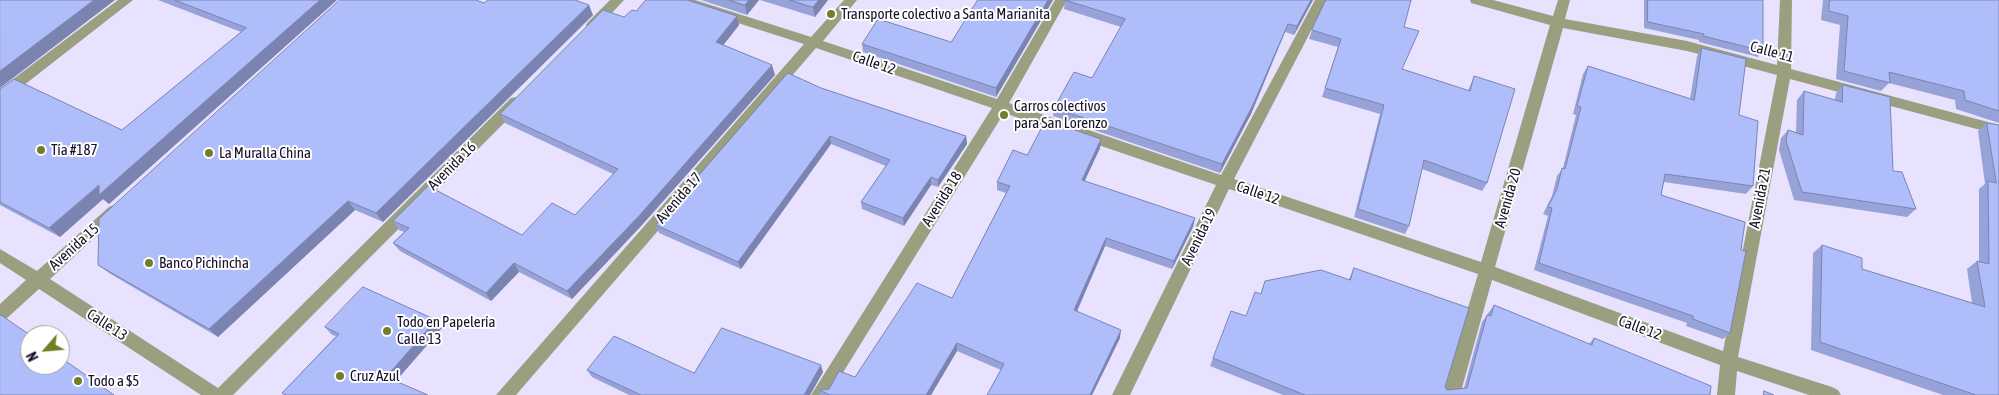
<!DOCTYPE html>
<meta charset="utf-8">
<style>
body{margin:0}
#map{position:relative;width:1999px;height:395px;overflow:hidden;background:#e8e2fe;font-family:"Asap Condensed",sans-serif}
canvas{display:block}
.north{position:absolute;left:20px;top:325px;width:50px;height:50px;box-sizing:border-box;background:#fff;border:1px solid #a29fa9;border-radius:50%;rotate:243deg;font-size:14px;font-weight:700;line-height:20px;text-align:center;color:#171028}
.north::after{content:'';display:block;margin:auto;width:18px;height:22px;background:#747d29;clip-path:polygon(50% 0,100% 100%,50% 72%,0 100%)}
</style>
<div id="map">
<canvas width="1999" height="395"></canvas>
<div class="north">N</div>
</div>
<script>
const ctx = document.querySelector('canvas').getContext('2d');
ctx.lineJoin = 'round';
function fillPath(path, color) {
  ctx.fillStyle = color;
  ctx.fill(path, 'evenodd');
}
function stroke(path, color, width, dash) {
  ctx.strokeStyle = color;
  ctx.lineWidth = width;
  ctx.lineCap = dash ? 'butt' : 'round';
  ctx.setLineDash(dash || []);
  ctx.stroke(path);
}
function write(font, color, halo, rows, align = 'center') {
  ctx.font = font + ' "Asap Condensed",sans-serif';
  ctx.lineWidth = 4;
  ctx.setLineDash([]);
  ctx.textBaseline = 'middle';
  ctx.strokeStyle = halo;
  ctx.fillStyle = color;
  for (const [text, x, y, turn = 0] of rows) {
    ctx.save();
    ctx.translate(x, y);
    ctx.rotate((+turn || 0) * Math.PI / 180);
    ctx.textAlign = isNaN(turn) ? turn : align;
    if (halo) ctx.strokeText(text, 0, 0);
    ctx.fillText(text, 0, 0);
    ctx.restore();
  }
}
const minor = new Path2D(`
 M118 0H133L5 100 0 101V89Z
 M610 0H624L598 28H588L586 25 588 22Z
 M674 0H695L811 37 844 0H857L823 41 997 99 1055 0H1067L1009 103 1221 175 1315 0H1327L1234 179 1481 262 1550 25 1471 3 1470 0H1493L1553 16 1558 0H1570L1565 19 1687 41 1777 65 1780 0H1792L1791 69 1999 125V135L1790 79 1738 357 1832 387 1838 390 1841 395H1809L1737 371 1735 395H1717L1720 365 1492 280 1460 395H1442L1478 274 1229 189 1130 395H1112L1216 185 1004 113 829 395H811L992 108 816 48 516 395H496L804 44 675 3ZM1563 28 1687 51 1777 75 1723 351 1495 267Z
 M516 97 521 98 523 102 521 106 233 395H201L39 289 6 319 0 321V304L26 280 0 263V249L37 271 109 207 114 205 119 207 122 211 119 215 50 279 218 388 511 98Z`);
const wall = new Path2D(`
 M158 0H337L109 204 103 199 60 237 0 205V89L122 130 241 32Z
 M701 0H759L747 15Z
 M760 0H828L815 17Z
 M1053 0 996 97 863 52 862 44 951 42Z
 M1065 0H1313L1294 35 1285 32 1251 114 1220 173 1053 116 1054 108 1092 78 1121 27 1064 9Z
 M1644 0H1763V51L1758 57 1699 42V40L1644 28Z
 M1823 0H1999V123L1956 109 1955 100 1889 83 1881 91 1836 79 1840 25 1821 20Z
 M484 3 593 15 383 222 355 210 218 337 109 273 98 265Z
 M636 11 737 16 739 25 723 45 775 75 642 225 572 299 519 272 491 301 400 251 393 243 404 232 399 230 393 221 522 235 575 215 613 174 505 123 500 114 624 17Z
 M1404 27 1402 69 1468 91 1474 76 1487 183 1482 191 1422 169 1409 226 1405 234 1354 217 1380 114 1322 97 1338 47 1309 39 1312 30Z
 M1702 48 1739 115 1753 186 1746 194 1664 182 1661 195 1730 333 1723 339 1686 326 1687 323 1534 270 1548 216 1543 214 1552 196 1557 176 1563 168 1576 115 1573 114 1583 74 1588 66 1690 99 1697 56Z
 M1843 85 1893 171 1916 209 1907 217 1794 200 1779 150 1781 138 1788 130 1796 132 1797 100 1804 91 1835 100 1836 93Z
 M821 88 966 136 967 144 938 187 931 185 904 226 862 209 861 202 886 166 831 144 741 269 659 233 656 225Z
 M1987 123 1999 125V395H1943L1811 350 1813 253 1822 245 1862 269 1972 303 1967 269 1977 261 1979 262V189L1985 184 1978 131Z
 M1100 148 1084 181 1195 218 1193 227 1172 269 1105 246 1077 311 1120 338 1092 395H987L1001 370 957 351 931 395H820L819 390 829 389 855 377 952 298 1006 193 997 190V182L1027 155Z
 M1354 268 1447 390 1464 388 1482 322 1494 305 1589 344 1594 338 1710 395H1283L1210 366 1213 358 1246 316 1261 294 1349 279Z
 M325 327 442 328 396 381 428 395H284L282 393 336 336 332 335Z
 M587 370 694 373 823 372 810 395H629L592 377Z`);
const shadedWall = new Path2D(`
 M94 0H115L0 88V71Z
 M320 0H337L109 204 103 199 60 237 49 228Z
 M749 0H759L747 15 745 5Z
 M819 0H828L815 17 813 7Z
 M1048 0H1053L996 97V88Z
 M1311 0H1313L1294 35 1297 26Z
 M589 5 593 15 383 222 376 213Z
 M737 16 739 25 718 52 716 42Z
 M1288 24 1285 32 1251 114 1220 173 1222 164Z
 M772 65 775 75 642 225 572 299 567 291Z
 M830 136 831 144 741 269 738 262Z
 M966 136 967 144 938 187V180Z
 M1101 139 1100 148 1081 189 1082 180Z
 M931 177V185L904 226 903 218Z
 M348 201 355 210 218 337 209 329Z
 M1195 218 1193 227 1172 269 1174 261Z
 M1106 238 1105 246 1074 318V310Z
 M514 263 519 272 491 301 486 293Z
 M436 320 442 328 393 384 386 377Z
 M1121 330 1120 338 1092 395H1090Z
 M957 343V351L931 395H926Z
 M821 365 823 372 810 395H804Z`);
const building = new Path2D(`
 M0 0H94L0 71Z
 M175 0H320L99 195V185L49 228 0 202V89L14 79 122 130 246 28Z
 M340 0H476L484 3 488 0H575L589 5 376 213 348 201 209 329 98 265 99 219Z
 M646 0H687L737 16 716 42 772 65 639 216 567 291 514 263 486 293 393 243 409 228 393 221 428 186 522 235 552 203 575 215 618 169 500 114 603 10 624 17 632 10 636 11Z
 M729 0H749L745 5Z
 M790 0H819L813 7Z
 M978 0H1048L996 88 862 44 878 19 951 42Z
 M1065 0H1311L1297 26 1288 24 1253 105 1222 164 1054 108 1074 72 1092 78 1125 19Z
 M1326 0H1411L1404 27 1419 31 1402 69 1470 91 1474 76 1515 89 1487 183 1424 160 1409 226 1358 209 1384 105 1325 88 1341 39 1312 30Z
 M1648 0H1763V51L1703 36 1704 34 1648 22Z
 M1830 0H1999V111L1965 100 1964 91 1889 72 1890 83 1844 71 1848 16 1829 11Z
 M1702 48 1746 59 1739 115 1758 121 1753 186 1665 174 1661 195 1745 222 1741 250 1746 251 1730 333 1693 319V316L1539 263 1552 208 1548 207 1557 189 1562 168 1565 169 1581 107 1577 106 1588 66 1694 100Z
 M788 73 821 88 966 136 938 180 931 177 903 218 861 202 890 160 830 136 738 262 656 225Z
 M1843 85 1890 97 1893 171 1902 172 1916 209 1802 192 1786 141 1788 130 1803 135 1804 91 1842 102Z
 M1046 120 1101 139 1082 180 1195 218 1174 261 1106 238 1074 310 1121 330 1090 395H987L1004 364 957 343 926 395H830L819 390 829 389 839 371 855 377 917 283 952 298 1010 186 997 182 1013 150 1027 155Z
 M1987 123 1999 125V395H1976L1820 342 1822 245 1862 258V269L1985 307 1977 261 1989 264 1988 181 1996 183Z
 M1354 268 1469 308 1445 387 1447 390 1467 388 1487 315 1491 316 1494 305 1592 345 1594 338 1711 386 1710 395H1305L1213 358 1231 311 1246 316 1255 292 1261 294 1265 281 1321 270 1350 280Z
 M363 287 436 320 386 377 428 395H286L282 393 339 334 325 327Z
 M0 315H1L30 335V365H60V357L114 395H0Z
 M722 328 821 365 804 395H641L587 370 614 336 694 373Z
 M1764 391 1774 395H1764Z`);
const markers = [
 [831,14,5,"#747d29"],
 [1004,115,5,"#747d29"],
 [41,150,5,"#747d29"],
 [209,153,5,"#747d29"],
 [149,263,5,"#747d29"],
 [387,331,5,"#747d29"],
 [340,376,5,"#747d29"],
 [78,381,5,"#747d29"]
];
const poiNames = [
 ["Transporte colectivo a Santa Marianita",841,14],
 ["Carros colectivos",1014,106],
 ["para San Lorenzo",1014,123],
 ["Tía #187",51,150],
 ["La Muralla China",219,153],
 ["Banco Pichincha",159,263],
 ["Todo en Papelería",397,322],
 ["Calle 13",397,339],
 ["Cruz Azul",350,376],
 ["Todo a $5",88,381]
];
const streetNames = [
 ["Calle 11",1772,52,15],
 ["Calle 12",874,63,19],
 ["Avenida 16",452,166,-45],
 ["Calle 12",1258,193,19],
 ["Avenida 17",679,198,-49],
 ["Avenida 20",1508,198,-74],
 ["Avenida 21",1760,198,-79],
 ["Avenida 18",942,199,-58],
 ["Avenida 19",1199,237,-64],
 ["Avenida 15",74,247,-42],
 ["Calle 13",107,325,33],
 ["Calle 12",1640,328,20]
];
fillPath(minor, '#9a9f80');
fillPath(wall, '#97a3d8');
fillPath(shadedWall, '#7b84b0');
fillPath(building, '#b0bdfb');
stroke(building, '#7b84b0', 1);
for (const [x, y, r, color] of markers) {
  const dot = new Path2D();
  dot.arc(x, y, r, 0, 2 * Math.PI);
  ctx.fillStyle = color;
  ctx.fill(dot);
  stroke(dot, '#fff', 2);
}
write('15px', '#171028', '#fff', poiNames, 'left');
write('15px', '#171028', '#fff', streetNames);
</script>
